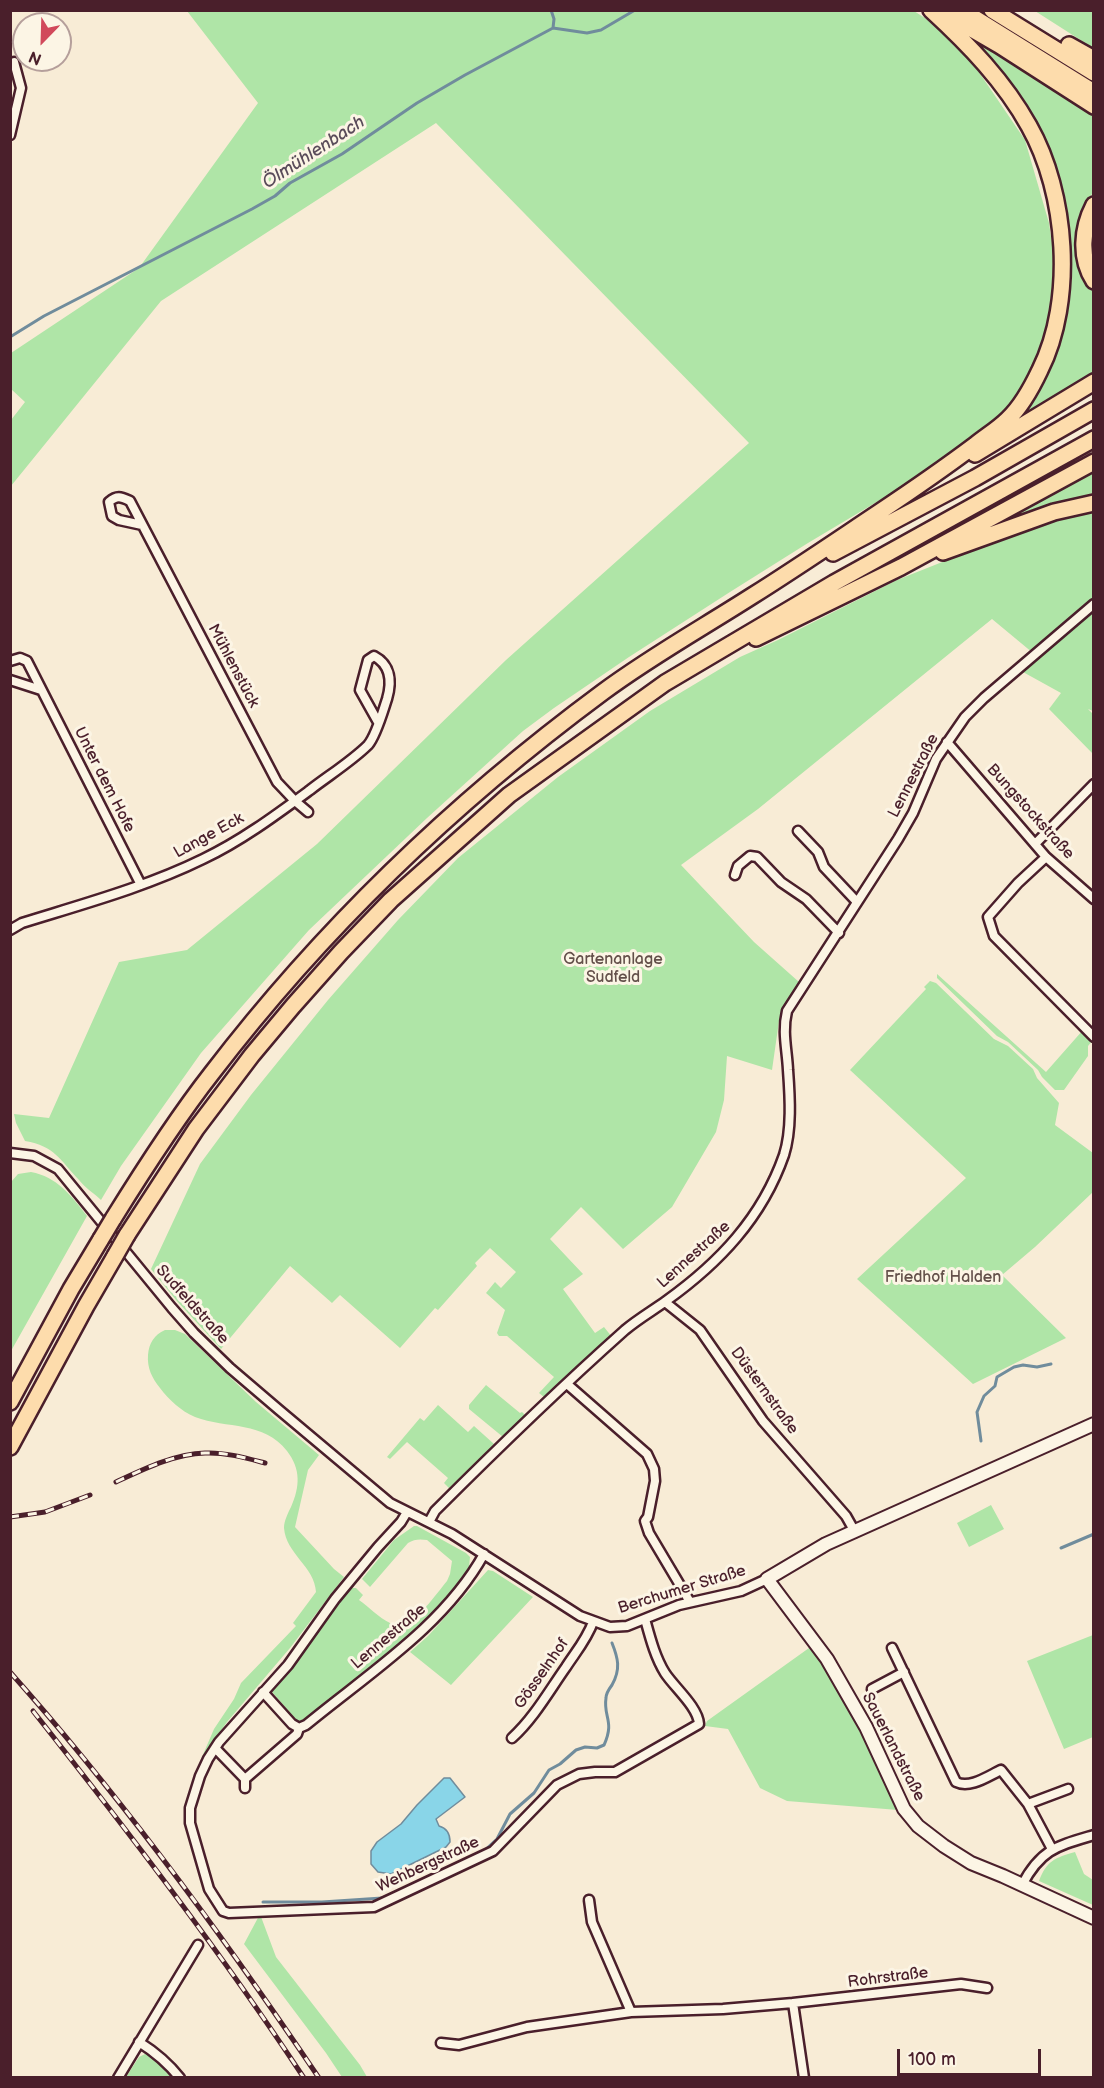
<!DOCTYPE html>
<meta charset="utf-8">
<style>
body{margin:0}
#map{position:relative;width:1104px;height:2088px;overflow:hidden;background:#f8ecd6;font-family:"Balsamiq Sans",sans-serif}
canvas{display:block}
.frame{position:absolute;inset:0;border:12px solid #4a1f2b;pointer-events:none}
.north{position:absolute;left:12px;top:12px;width:60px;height:60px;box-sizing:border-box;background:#fcf5e5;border:2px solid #b59f9b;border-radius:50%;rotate:203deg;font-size:16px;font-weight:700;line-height:24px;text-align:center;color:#4a1f2b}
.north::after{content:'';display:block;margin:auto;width:21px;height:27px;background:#d1495b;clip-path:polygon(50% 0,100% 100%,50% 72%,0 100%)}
.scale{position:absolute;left:897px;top:2049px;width:144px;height:27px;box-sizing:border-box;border:3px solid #4a1f2b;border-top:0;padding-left:8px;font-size:18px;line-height:21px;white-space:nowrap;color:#4a1f2b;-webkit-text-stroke:4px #fcf5e5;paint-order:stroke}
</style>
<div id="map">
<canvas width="1104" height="2088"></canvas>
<div class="frame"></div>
<div class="north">N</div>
<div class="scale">100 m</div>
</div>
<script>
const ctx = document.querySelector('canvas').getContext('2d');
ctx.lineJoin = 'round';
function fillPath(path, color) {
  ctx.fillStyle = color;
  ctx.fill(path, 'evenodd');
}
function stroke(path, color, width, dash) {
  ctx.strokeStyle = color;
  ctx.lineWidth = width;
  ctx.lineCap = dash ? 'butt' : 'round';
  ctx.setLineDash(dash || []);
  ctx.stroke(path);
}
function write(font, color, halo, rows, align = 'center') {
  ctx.font = font + ' "Balsamiq Sans",sans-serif';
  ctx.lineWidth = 6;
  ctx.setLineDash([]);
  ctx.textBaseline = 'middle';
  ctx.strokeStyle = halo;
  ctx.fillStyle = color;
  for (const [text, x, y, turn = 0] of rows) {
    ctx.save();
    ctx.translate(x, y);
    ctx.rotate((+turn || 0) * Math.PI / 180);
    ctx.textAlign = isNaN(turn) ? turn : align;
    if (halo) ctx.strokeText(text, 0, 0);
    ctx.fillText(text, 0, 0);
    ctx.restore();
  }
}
const green = new Path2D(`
 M187 11H914L928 20 970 59 1025 140 1049 223 1053 251V282L1047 330 1041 351 1028 380 1014 401 982 434 957 454 808 543 730 592 629 657 554 708 523 731 427 818 309 930 201 1053 121 1166 101 1200C94 1193 85 1188 79 1180 60 1160 55 1146 25 1141L16 1123 14 1114 49 1118 119 962 187 950 317 844 506 660 749 443 436 123 161 301 11 486V420L25 402 11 389V353L139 268 258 103Z
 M1035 11H1093V48Z
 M968 34 1093 115V192L1086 205 1087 281 1093 293V374L1013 422C1025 406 1039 391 1047 373 1058 351 1062 327 1066 303 1081 198 1043 106 968 34Z
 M1093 469V493L1050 506 972 536Z
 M1093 508V711L1088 709 1093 714V754L1049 709 1061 693 1023 672 1039 658 992 619 758 809 681 865 754 942 799 982 783 1008 779 1021 772 1070 727 1056 724 1100 716 1132 672 1207 623 1249 581 1207 550 1239 583 1274 563 1289 595 1333 604 1327 612 1337 544 1397 539 1393 554 1377 507 1336H499L497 1333 505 1310 486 1293 495 1282 501 1288 516 1272 490 1248 475 1263 477 1266 438 1310 435 1308 400 1348 340 1295 332 1303 290 1266 221 1349 176 1300 151 1269 200 1164 251 1095 328 1000 398 920 458 858 558 777 650 711 740 657 778 640 897 580 1053 518Z
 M937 974 1046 1072 1083 1030 1093 1040 1088 1046V1056L1064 1090H1055L1042 1077 1038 1070 1008 1042 997 1036 937 978Z
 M930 981 936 983 994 1039 1008 1046 1033 1069 1037 1078 1059 1103 1055 1125 1093 1153V1192L1035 1247 1002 1275 1066 1338 973 1384 857 1279 966 1178 850 1070 926 989 924 987Z
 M31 1172C57 1177 71 1195 87 1216L11 1351V1182L18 1174Z
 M165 1330H175L185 1334 256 1402 319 1455 308 1470 295 1527 334 1569 344 1577 290 1648 227 1722 202 1757 214 1729 234 1699 241 1683 296 1626 293 1623 316 1592C315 1567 286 1554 284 1528 284 1521 288 1513 291 1507 300 1487 301 1469 287 1451 264 1421 227 1429 195 1417 181 1411 169 1400 160 1388 152 1378 147 1368 148 1355 149 1343 154 1335 165 1330Z
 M486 1385 520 1413 522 1412 526 1416 503 1437 469 1409V1405Z
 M438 1405 468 1432 474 1426 494 1444 473 1468 450 1489 444 1483 448 1478 407 1442 390 1459 387 1457 420 1418 424 1421Z
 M991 1505 1004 1529 969 1547 957 1523Z
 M414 1526H417L466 1553 470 1557 469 1567 459 1582 420 1627 308 1719 303 1722 297 1721 272 1692 273 1687 294 1665 323 1623 351 1588H356L363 1595 359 1600C369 1607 379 1618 390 1623 411 1633 435 1595 447 1581L450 1574 452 1561 427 1540C420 1539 414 1539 408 1543L370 1587 362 1579 394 1540Z
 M488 1570 493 1571 533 1597 451 1685 410 1652 428 1636Z
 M1093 1635V1737L1064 1749 1027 1661Z
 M809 1648 831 1673 848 1702 898 1810 787 1801 760 1788 728 1729 705 1726 707 1721Z
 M1075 1852 1084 1874 1093 1880V1905L1039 1881C1047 1860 1055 1858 1075 1852Z
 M260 1914 276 1957 360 2065 367 2077H342L326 2053 244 1944Z
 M145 2054C157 2056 164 2069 171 2077H126L139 2057Z`);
const water = new Path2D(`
 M444 1778H450L465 1797 436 1819 439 1826C447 1828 450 1833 450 1842L446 1847 391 1874 378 1872 371 1864V1851L377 1842 401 1824 417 1805Z`);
const stream = new Path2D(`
 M551 10 554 19 553 28
 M10 337 44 316 252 209 275 196 290 183 342 154 417 103 465 75 553 28 587 33 601 30 635 10
 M981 1441 977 1412 984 1396 995 1386 997 1377 1014 1367 1023 1365 1037 1367 1051 1364
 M1061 1548 1094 1534
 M483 1852 497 1839 510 1814 534 1793 549 1770 560 1764 576 1750 585 1747 597 1748 604 1745C615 1721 603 1717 606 1698 606 1693 609 1689 612 1685 621 1669 618 1658 612 1643
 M263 1902H322L382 1898 409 1886`);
const minor = new Path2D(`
 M10 135 21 88 14 62
 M142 525 119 520 112 516 109 502C117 495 121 497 130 501L277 782 295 801 308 812
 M10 661 20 658 27 661 141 885
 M10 680 41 690
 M947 742 1046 857 1094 899
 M798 831 818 852 824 867 857 902
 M1035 844 1094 784
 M1046 857 1018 883 988 917 994 936 1094 1037
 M735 875 738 866 750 856 757 857 781 882 806 899 839 933
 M10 930 22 923C83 904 146 887 203 859 241 841 276 815 310 790 328 776 352 761 368 745 376 736 383 711 387 699 392 682 391 665 374 656L368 660 360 690 378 722
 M10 1153 34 1156 58 1169 172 1308 194 1333 230 1368 278 1409 390 1503 452 1534 580 1616 610 1627 627 1626 679 1605 741 1591 767 1579
 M665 1302 700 1330 763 1421 846 1516 855 1532
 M567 1384 647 1454 654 1469 655 1481 648 1517 645 1521 649 1533 690 1602
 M407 1512 401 1522 378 1547 335 1599 288 1665 219 1742 208 1759 200 1776 190 1808V1823L209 1889 223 1911 229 1913 374 1907 493 1851 557 1785 579 1774 595 1772H615L699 1724C698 1707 674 1687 665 1673 655 1657 650 1637 645 1619
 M429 1522 435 1511C497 1449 560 1388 625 1330 638 1319 652 1311 666 1301 719 1263 762 1218 784 1155 792 1130 790 1097 788 1070 787 1049 782 1032 787 1011L898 839 913 813 936 759 965 717 984 698 1094 604
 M892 1648 956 1782C970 1789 988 1776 1001 1770L1028 1804 1052 1849
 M872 1689 904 1672
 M263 1692 292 1724 299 1728
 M512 1738C534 1718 549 1691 566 1667 575 1653 587 1639 593 1622
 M215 1748 245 1779
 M245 1788V1779L297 1734 299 1728 306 1725C369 1673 444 1626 484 1554
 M1028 1804 1068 1789
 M1022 1885C1041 1849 1057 1846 1094 1835
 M589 1900 592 1922 631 2012
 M139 2042C155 2052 168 2063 180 2078
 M441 2043 459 2045 527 2027 631 2012 723 2009 793 2003
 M118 2078 198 1945
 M804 2078 793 2003 961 1984 987 1988`);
const secondary = new Path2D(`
 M1094 1424 826 1544 767 1579 827 1659 866 1727 904 1809 918 1826 944 1846 971 1863 1003 1876 1094 1918`);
const motorway = new Path2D(`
 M962 10 1094 92
 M992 10 1094 73
 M944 13 999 45 1094 106
 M1069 45 1094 59
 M1094 205C1082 228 1079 258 1094 281
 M975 454 1094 382
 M943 552 1054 512 1094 503
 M833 553 975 478 1094 410
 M756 638 901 567 1094 462
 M113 1219C144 1169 176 1119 212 1073 323 928 457 800 603 692 650 657 702 628 752 596 795 569 836 541 878 513 911 491 943 469 975 445 986 436 998 429 1008 419 1022 406 1032 387 1040 370 1075 300 1067 193 1029 126 1004 81 969 45 931 10
 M127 1235 196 1129 252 1055 293 1006 341 952 391 900 509 795 665 683 834 583 1094 439
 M10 1402 71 1289 101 1239
 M10 1447 86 1306 115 1256`);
const rail = new Path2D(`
 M116 1482C144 1469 174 1454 205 1453 225 1452 246 1458 265 1463
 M10 1517 45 1512 90 1495
 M10 1672C123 1799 224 1937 319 2078
 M33 1711C127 1830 220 1951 304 2078`);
const motorwayBridge = new Path2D(`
 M101 1239 113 1219
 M115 1256 127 1235`);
const streetNames = [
 ["Mühlenstück",233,666,62],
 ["Lennestraße",914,776,-63],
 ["Unter dem Hofe",104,780,63],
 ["Bungstockstraße",1030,812,48],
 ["Lange Eck",209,836,-29],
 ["Lennestraße",694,1255,-42],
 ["Sudfeldstraße",192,1305,48],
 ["Düsternstraße",764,1391,54],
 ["Berchumer Straße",682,1590,-17],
 ["Lennestraße",389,1637,-40],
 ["Gösselnhof",542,1674,-55],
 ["Sauerlandstraße",893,1747,63],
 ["Wehbergstraße",428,1865,-25],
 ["Rohrstraße",888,1978,-7]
];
const parkNames = [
 ["Gartenanlage",613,960],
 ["Sudfeld",613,978],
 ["Friedhof Halden",943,1278]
];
const waterNames = [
 ["Ölmühlenbach",314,153,-33]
];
fillPath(green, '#afe5a7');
fillPath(water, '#89d5e8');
stroke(water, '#708c9c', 1.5);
stroke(stream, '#708c9c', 3);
stroke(minor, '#4a1f2b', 13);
stroke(secondary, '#4a1f2b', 16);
stroke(motorway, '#4a1f2b', 20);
stroke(minor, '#fcf5e5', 8);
stroke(secondary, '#fcf5e5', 12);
stroke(motorway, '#fddcac', 15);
stroke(rail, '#4a1f2b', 5);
stroke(rail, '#fcf5e5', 3, [9]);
stroke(motorwayBridge, '#4a1f2b', 20, []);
stroke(motorwayBridge, '#fddcac', 15);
write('16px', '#4a1f2b', '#fcf5e5', streetNames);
write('16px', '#63504a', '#fcf5e5', parkNames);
write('italic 18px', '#5a4c5a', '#fcf5e5', waterNames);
</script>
